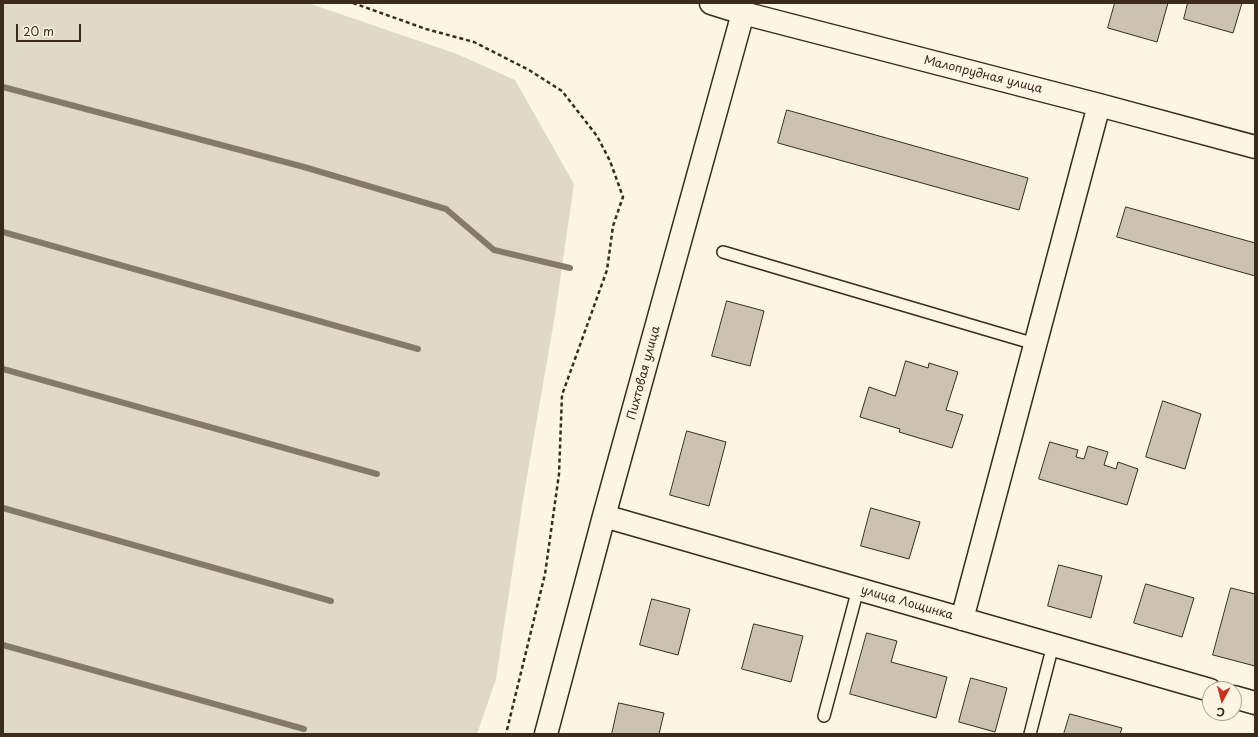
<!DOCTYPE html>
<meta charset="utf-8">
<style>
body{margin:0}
#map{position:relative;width:1258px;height:737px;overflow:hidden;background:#fcf5e5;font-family:"Playpen Sans",sans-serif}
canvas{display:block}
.frame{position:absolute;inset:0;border:4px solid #3b2a1e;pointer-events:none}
.north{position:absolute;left:1202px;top:681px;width:40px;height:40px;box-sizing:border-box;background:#fcf5e5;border:1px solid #afa495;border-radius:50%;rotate:187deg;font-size:11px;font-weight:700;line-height:16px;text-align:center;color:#3b2a1e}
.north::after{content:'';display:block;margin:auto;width:14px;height:18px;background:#c8321e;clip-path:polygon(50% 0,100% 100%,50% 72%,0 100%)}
.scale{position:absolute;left:16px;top:24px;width:65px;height:18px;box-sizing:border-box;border:2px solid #3b2a1e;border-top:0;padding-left:5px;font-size:12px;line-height:14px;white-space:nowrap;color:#3b2a1e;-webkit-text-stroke:3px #fcf5e5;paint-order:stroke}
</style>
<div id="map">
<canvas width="1258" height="737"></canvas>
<div class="frame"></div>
<div class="north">С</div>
<div class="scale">20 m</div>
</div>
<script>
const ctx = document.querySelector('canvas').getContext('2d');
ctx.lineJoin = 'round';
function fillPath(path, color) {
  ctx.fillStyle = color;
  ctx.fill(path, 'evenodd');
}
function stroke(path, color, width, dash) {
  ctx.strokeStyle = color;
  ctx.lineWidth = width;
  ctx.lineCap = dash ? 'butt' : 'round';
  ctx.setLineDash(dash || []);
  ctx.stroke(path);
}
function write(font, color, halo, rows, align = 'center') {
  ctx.font = font + ' "Playpen Sans",sans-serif';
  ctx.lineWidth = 3;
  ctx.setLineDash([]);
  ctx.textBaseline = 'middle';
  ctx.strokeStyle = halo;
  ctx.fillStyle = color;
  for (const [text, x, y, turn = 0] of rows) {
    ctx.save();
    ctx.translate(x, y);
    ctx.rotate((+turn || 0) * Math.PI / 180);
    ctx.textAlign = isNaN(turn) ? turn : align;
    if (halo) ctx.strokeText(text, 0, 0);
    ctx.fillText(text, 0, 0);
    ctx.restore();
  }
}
const green = new Path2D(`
 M3 3H308L457 54 515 80 574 184 555 315 524 494 496 679 477 734H3Z`);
const stream = new Path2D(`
 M3 87 304 167 446 209 494 250 570 268
 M3 232 418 349
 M3 369 377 474
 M3 508 331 601
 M3 645 304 729`);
const building = new Path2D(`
 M1115 3H1168L1157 42 1108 28Z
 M1188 3H1242L1233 33 1184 19Z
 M787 110 1028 178 1019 210 778 143Z
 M1126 207 1255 243V276L1117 237Z
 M727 301 764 311 750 366 712 356Z
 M906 361 928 368 929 363 958 372 946 410 963 415 952 448 899 432 900 429 860 417 869 387 895 396Z
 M1163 401 1201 414 1185 469 1146 457Z
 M687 431 726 442 709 506 670 495Z
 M1050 442 1078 450 1076 457 1084 459 1088 446 1108 452 1104 465 1116 469 1118 462 1138 469 1127 505 1039 479Z
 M871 508 920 522 909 559 861 546Z
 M1059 565 1102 576 1091 618 1048 606Z
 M1146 584 1194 598 1182 637 1134 623Z
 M1231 588 1255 594V666L1213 655Z
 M652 599 690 609 678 655 640 645Z
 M754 624 803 636 791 682 742 669Z
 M867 633 897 641 891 662 947 677 936 718 850 694Z
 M971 678 1007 688 995 732 959 722Z
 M619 703 664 713 659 734H612Z
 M1070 714 1122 728 1120 734H1064Z`);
const path = new Path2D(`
 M353 3 426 29 474 42 529 70 562 91 597 136 610 161 623 197 613 226 607 270 562 395 559 474 545 574 506 734`);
const service = new Path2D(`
 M723 252 1035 344
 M824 716 858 589
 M1030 734 1053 645`);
const minor = new Path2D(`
 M711 3 743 13 1099 105 1255 147
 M604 516 1210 690
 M962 619 1099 105
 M1234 697 1255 703
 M546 734 604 516 743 13`);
const streetNames = [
 ["Малопрудная улица",983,75,14],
 ["Пихтовая улица",644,373,-75],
 ["улица Лощинка",907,603,16]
];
fillPath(green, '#e0d8c8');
stroke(stream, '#85796b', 6);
fillPath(building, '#ccc2b3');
stroke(building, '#3b2a1e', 1);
stroke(service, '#3b2a1e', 14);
stroke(minor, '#3b2a1e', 25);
stroke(path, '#3b2a1e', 2.5, [4, 3]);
stroke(service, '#fcf5e5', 11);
stroke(minor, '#fcf5e5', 22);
write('12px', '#3b2a1e', '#fcf5e5', streetNames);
</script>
